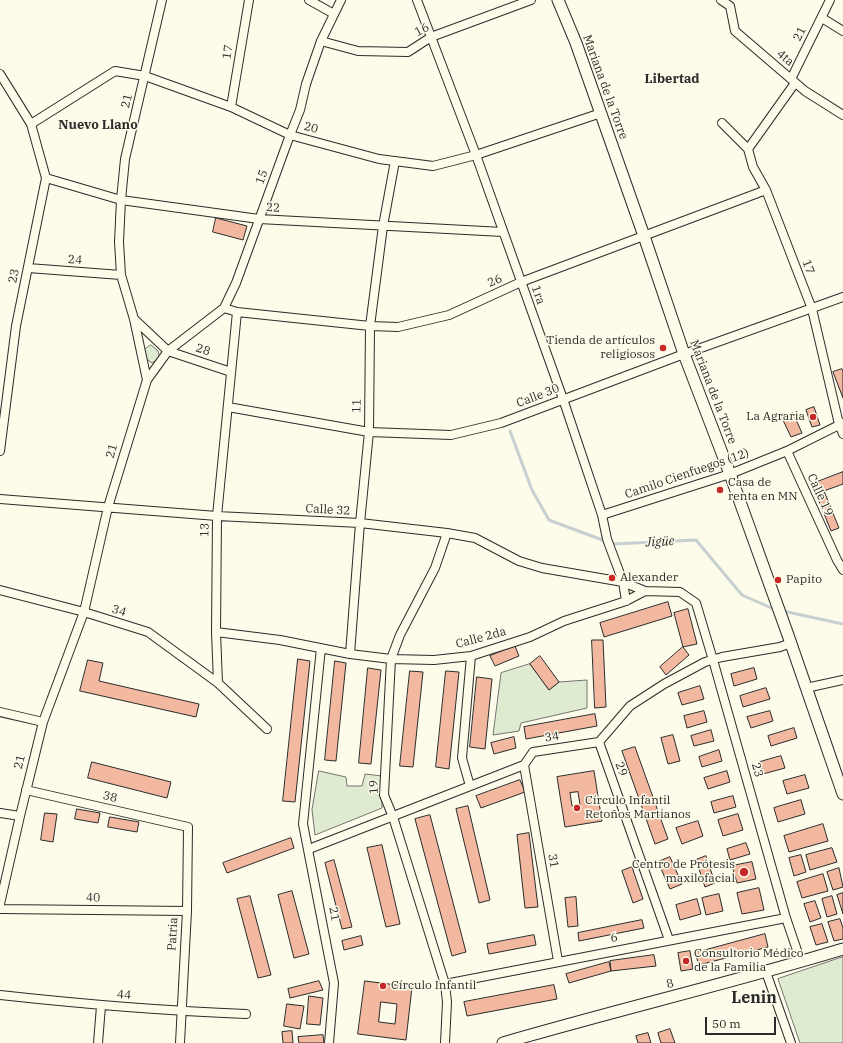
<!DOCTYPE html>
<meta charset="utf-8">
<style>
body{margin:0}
#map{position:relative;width:843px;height:1043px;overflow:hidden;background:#fdfbea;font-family:"IBM Plex Serif",serif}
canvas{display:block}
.scale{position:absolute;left:705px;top:1017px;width:71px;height:18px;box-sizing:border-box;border:2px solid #2b2b2b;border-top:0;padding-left:5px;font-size:12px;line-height:14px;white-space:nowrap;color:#2b2b2b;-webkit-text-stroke:3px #fdfbea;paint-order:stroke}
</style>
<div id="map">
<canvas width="843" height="1043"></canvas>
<div class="scale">50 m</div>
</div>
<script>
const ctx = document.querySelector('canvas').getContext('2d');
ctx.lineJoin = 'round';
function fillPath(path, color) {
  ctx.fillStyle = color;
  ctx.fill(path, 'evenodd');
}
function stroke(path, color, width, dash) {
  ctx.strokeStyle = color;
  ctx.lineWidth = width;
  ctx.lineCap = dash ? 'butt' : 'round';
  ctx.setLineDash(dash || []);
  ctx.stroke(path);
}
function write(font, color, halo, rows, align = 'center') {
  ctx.font = font + ' "IBM Plex Serif",serif';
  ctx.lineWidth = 3;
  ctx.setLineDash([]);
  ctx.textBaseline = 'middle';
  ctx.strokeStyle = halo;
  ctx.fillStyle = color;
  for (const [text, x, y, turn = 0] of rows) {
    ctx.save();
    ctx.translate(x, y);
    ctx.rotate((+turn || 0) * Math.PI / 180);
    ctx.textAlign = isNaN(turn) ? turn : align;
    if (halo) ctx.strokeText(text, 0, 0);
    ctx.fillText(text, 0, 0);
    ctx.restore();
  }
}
const green = new Path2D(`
 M151 345 158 351 160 358 152 363 144 357V350Z
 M530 664 549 690 559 682 587 680V708L521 723 519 731 493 735 501 673Z
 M319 771 346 777 347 786H362L365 774 382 776V808L315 835 312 810Z
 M843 957V1043H800L778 979Z`);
const stream = new Path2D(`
 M510 431 532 490 549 520 613 544 696 540 742 595 776 610
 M783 611 843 624`);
const building = new Path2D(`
 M216 218 247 226 243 240 213 232Z
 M842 369 843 371V398L833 372Z
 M814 407 820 425 812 427 806 410Z
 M793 413 802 433 791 437 782 418Z
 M843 472V484L824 491 839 528 831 531 812 484Z
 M668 602 672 616 604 637 600 623Z
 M688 609 697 644 683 647 674 613Z
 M592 640H603L606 707 595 708Z
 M515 646 519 656 495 666 490 656Z
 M683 647 689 655 666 675 660 667Z
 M540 656 559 682 549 690 530 664Z
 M298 659 310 661 295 802 283 801Z
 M88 660 103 663 99 681 199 704 196 717 80 691Z
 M335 661 346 663 336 761 325 760Z
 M368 668 381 670 371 764 359 763Z
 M754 668 757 679 734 686 731 674Z
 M410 671 423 672 413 767 400 766Z
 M446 671 459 672 449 769 436 767Z
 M477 677 492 679 485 749 470 747Z
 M700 686 704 699 682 705 678 693Z
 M766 688 770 699 743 707 740 696Z
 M704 711 707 722 687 728 684 716Z
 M770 711 773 721 751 728 747 717Z
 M595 714 597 726 526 739 524 727Z
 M794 728 797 738 771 746 768 736Z
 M711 730 714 741 694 746 691 736Z
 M673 735 680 761 668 764 661 738Z
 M514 737 516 748 494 754 491 743Z
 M635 747 668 839 655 844 622 751Z
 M719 750 722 761 702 767 699 757Z
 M781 756 785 768 763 774 760 762Z
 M92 762 171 782 167 798 88 778Z
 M594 771 602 821 565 827 557 777ZM578 792 580 805 572 806 570 793Z
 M727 771 730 782 708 789 704 778Z
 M805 775 809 788 787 794 783 781Z
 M520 780 525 792 481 808 476 796Z
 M733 796 736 807 714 813 711 802Z
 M801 800 805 814 778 822 774 808Z
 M468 806 490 900 479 903 456 809Z
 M77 809 100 813 98 823 75 819Z
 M45 813 57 814 53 842 41 840Z
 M738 814 743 830 723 836 718 820Z
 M430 815 466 952 452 956 415 819Z
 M110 817 139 822 137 832 108 827Z
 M698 821 703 836 682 844 676 828Z
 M823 824 828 841 789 852 784 836Z
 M529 833 538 907 525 908 517 835Z
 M291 838 294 848 227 873 223 863Z
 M746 843 750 854 730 860 727 849Z
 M382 845 400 924 386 927 367 848Z
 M832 848 837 862 810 870 806 855Z
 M801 855 806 872 794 876 789 858Z
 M706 856 715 883 705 887 696 860Z
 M670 857 682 884 670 889 658 862Z
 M334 860 352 927 342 929 325 863Z
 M752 862 756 879 737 883 732 866Z
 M632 867 643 899 633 903 622 871Z
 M839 868 843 887 833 890 827 872Z
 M823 874 828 891 802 898 797 882Z
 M759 888 764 910 742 914 737 893Z
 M292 891 309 954 294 958 278 895Z
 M843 893V914L837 895Z
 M719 894 723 911 706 915 702 898Z
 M250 896 271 975 258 978 237 899Z
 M832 896 837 914 827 917 822 899Z
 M576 897 578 926 568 927 565 898Z
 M697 899 701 914 680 920 676 905Z
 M815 901 821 918 810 922 804 904Z
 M840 919 843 928V939L834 941 828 922Z
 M642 920 644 928 579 941 578 933Z
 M822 924 828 942 816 945 810 927Z
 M765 934 768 947 699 965 695 953Z
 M534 935 536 945 489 954 487 944Z
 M361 936 363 945 344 950 342 941Z
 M690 951 693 969 681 971 678 953Z
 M654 955 656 966 611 971 610 961Z
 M609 962 611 971 569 983 566 974Z
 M319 981 323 990 290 998 288 989Z
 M365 981 412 987 406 1040 358 1034ZM381 1002 397 1004 395 1024 379 1022Z
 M554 985 557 999 467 1016 464 1002Z
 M309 996 323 998 320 1025 307 1024Z
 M287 1004 304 1006 300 1029 284 1026Z
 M670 1029 675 1043H661L658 1033Z
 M292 1031 293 1043H283L282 1032Z
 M648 1033 651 1043H638L636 1036Z
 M323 1035 324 1043H299L298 1037Z`);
const minor = new Path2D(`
 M309 0 334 14
 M417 0 476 155 563 399 602 515 607 539 623 582 626 601
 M721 0 730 6 735 31 805 91 843 115
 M822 18 843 31
 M321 41 358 51 408 52 431 37 531 0
 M0 74 31 124 46 178 16 326 0 451
 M791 79 830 0
 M231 107 249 0
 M722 123 748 149 753 167 766 190 812 309 839 424 843 434
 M31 124 115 71 145 76 231 107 290 135 379 159 433 166 476 155 601 113
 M748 149 795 83
 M46 178 121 200 259 219 503 232
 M28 268 121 275
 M224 308 237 312 370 326 398 327 449 315 521 282 766 190
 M237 312 217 516 216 632 218 683 267 729
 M134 319 168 351 231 372
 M147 380 168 351 224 308 236 283 290 135 300 110 306 84 321 41 341 0
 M228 407 369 432 451 435 501 423 684 354 843 297
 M787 451 837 560 843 570
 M0 499 217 516 360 523 447 533 475 538 519 561 542 568 623 582 645 591
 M602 515 730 474 787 451 843 423
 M0 590 84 612 148 632 218 683
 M216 632 280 640 350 654 391 659 434 660 471 656 530 637 564 621 626 601 645 591 680 592 696 603 713 660 786 918 801 962
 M321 648 303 824 334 983 329 1043
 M350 654 360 523 369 432 370 326 383 226 395 161
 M806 688 843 680
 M0 712 43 722
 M599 742 669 940
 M524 765 558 961
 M470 786 462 758 471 656
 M26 790 188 827 187 911 180 1043
 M0 813 20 816
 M309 849 524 765 533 752 599 742 630 706 664 684 705 662 722 657 780 647 791 643
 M0 904 20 816 43 722 84 612 108 507 147 380 134 319 121 275 119 242 121 200 125 159 162 0
 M0 909 187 911
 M766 972 791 1043
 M445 984 786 918
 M0 995C82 1004 163 1011 246 1014
 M98 1043 101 1006
 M445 1043 447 1002 445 984 393 817 384 795 391 659 400 635 435 568 447 533`);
const tertiary = new Path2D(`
 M558 0 576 43 644 236 684 354 730 474 788 635 843 794
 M503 1043C616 1010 731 983 843 949`);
const markers = [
 [663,348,4,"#c62828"],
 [813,417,4,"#c62828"],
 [720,490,4,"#c62828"],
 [612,578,4,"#c62828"],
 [778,580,4,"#c62828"],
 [577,808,4,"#c62828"],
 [744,872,5,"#c62828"],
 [686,961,4,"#c62828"],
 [383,986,4,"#c62828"]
];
const streetNames = [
 ["16",422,30,-28],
 ["21",800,34,-63],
 ["17",228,52,-81],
 ["4ta",785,58,40],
 ["Mariana de la Torre",605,87,70],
 ["21",127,101,-77],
 ["20",311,128,15],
 ["15",262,177,-70],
 ["22",273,208,3],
 ["24",75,260,4],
 ["17",808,267,69],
 ["23",14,276,-78],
 ["26",495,281,-24],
 ["1ra",538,295,71],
 ["28",203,350,18],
 ["Mariana de la Torre",713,392,69],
 ["Calle 30",538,396,-21],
 ["11",357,406,-89],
 ["21",112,451,-73],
 ["Camilo Cienfuegos (12)",687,474,-19],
 ["Calle 19",820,495,65],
 ["Calle 32",328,510,3],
 ["13",205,530,-89],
 ["34",119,611,17],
 ["Calle 2da",481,638,-15],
 ["34",552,737,-8],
 ["21",20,762,-76],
 ["29",621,769,70],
 ["23",757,770,74],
 ["19",374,787,-92],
 ["38",110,797,13],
 ["31",553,861,80],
 ["40",93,898,1],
 ["21",334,914,79],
 ["Patria",173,934,-87],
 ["6",614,938,-11],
 ["8",670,984,-15],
 ["44",124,995,4]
];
const poiNames = [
 ["Tienda de artículos",655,341,"right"],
 ["religiosos",655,355,"right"],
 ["La Agraria",805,417,"right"],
 ["Casa de",728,483],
 ["renta en MN",728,497],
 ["Alexander",620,578],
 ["Papito",786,580],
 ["Círculo Infantil",585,801],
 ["Retoños Martianos",585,815],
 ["Centro de Prótesis",735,865,"right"],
 ["maxilofacial",735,879,"right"],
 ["Consultorio Médico",694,954],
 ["de la Familia",694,968],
 ["Círculo Infantil",391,986]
];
const neighbourhoodNames = [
 ["Libertad",672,79],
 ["Nuevo Llano",98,125]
];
const waterNames = [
 ["Jigüe",660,542,-3]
];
const districtNames = [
 ["Lenin",754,998]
];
fillPath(green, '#deebd1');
stroke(green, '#74746e', 1);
stroke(stream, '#c7d0d0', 3);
fillPath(building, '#f2b8a0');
stroke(building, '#2b2b2b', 1);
stroke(minor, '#2b2b2b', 10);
stroke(tertiary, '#2b2b2b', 13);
stroke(minor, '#fdfbea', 8);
stroke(tertiary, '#fdfbea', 11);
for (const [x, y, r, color] of markers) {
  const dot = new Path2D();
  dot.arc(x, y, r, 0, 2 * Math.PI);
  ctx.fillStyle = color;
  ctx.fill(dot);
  stroke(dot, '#fdfbea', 1.5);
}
write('12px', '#2b2b2b', '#fdfbea', streetNames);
write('12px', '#2b2b2b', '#fdfbea', poiNames, 'left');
write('bold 13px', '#2b2b2b', '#fdfbea', neighbourhoodNames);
write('italic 13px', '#2b2b2b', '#fdfbea', waterNames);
write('bold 16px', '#2b2b2b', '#fdfbea', districtNames);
</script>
